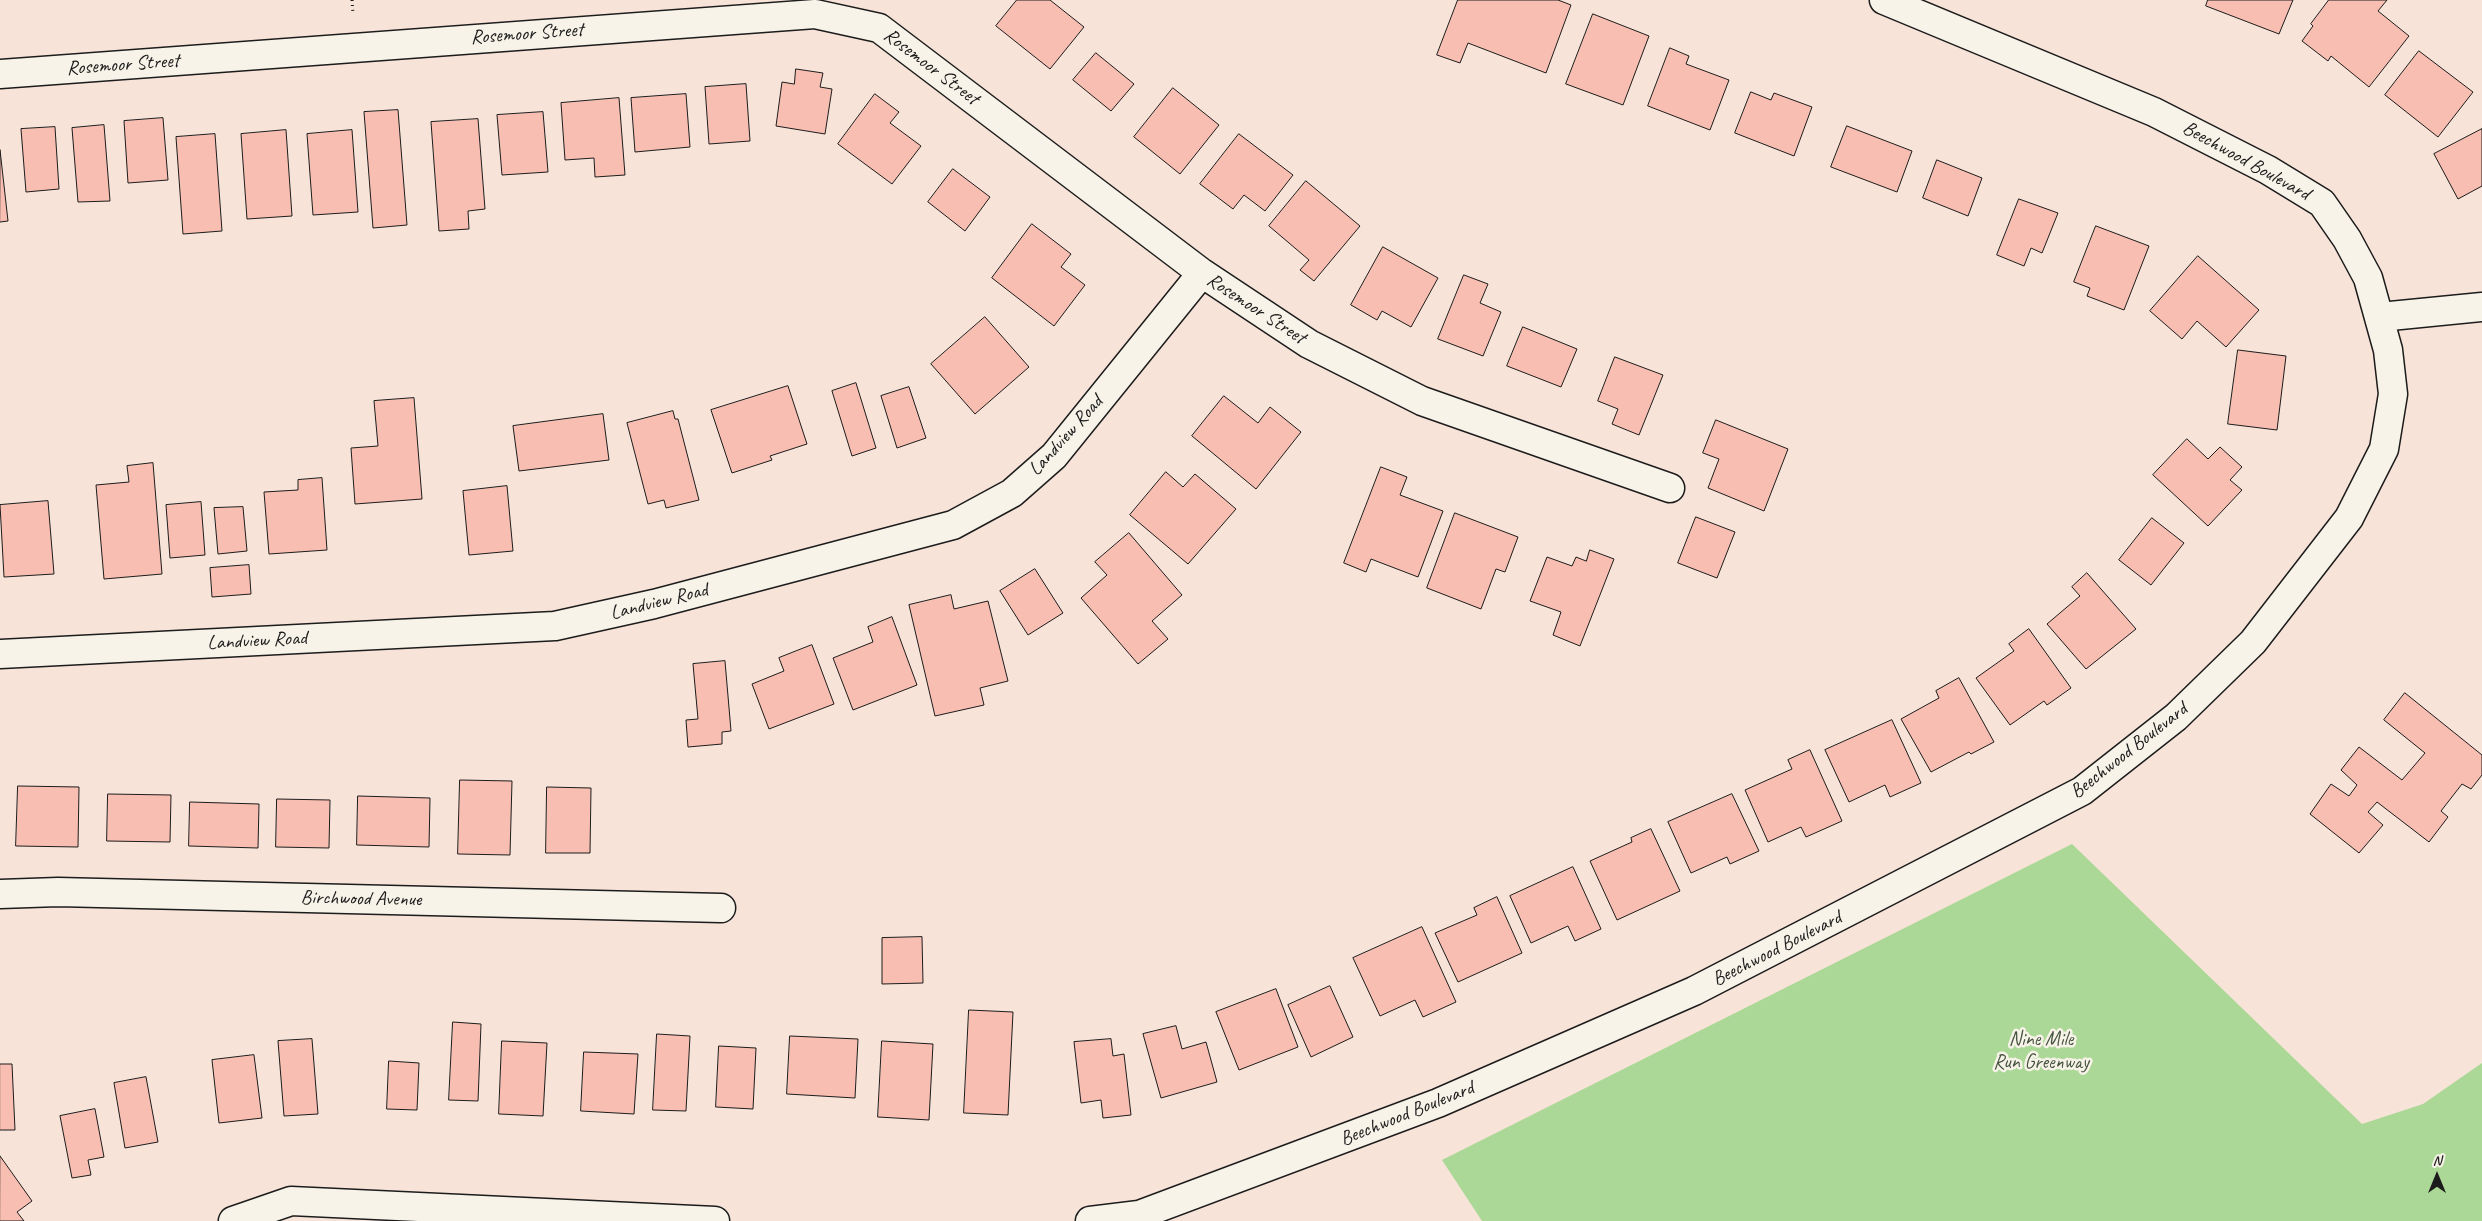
<!DOCTYPE html>
<style>
body{margin:0}
#map{position:relative;width:2482px;height:1221px;overflow:hidden;background:#f7e3d8;font-family:Caveat,sans-serif}
canvas{display:block}
.north{position:absolute;left:2412px;top:1151px;width:50px;height:50px;-webkit-text-stroke:4px #f7f3e8;paint-order:stroke;rotate:0deg;font-size:14px;font-weight:700;line-height:20px;text-align:center;color:#1c1c1c}
.north::after{content:'';display:block;margin:auto;width:18px;height:22px;background:#1c1c1c;clip-path:polygon(50% 0,100% 100%,50% 72%,0 100%)}
</style>
<div id="map">
<canvas width="2482" height="1221"></canvas>
<div class="north">N</div>
</div>
<script>
const ctx = document.querySelector('canvas').getContext('2d');
ctx.lineJoin = 'round';
function fillPath(path, color) {
  ctx.fillStyle = color;
  ctx.fill(path, 'evenodd');
}
function stroke(path, color, width, dash) {
  ctx.strokeStyle = color;
  ctx.lineWidth = width;
  ctx.lineCap = dash ? 'butt' : 'round';
  ctx.setLineDash(dash || []);
  ctx.stroke(path);
}
function write(font, color, halo, rows, align = 'center') {
  ctx.font = font + ' Caveat,sans-serif';
  ctx.lineWidth = 5;
  ctx.setLineDash([]);
  ctx.textBaseline = 'middle';
  ctx.strokeStyle = halo;
  ctx.fillStyle = color;
  for (const [text, x, y, turn = 0] of rows) {
    ctx.save();
    ctx.translate(x, y);
    ctx.rotate((+turn || 0) * Math.PI / 180);
    ctx.textAlign = isNaN(turn) ? turn : align;
    if (halo) ctx.strokeText(text, 0, 0);
    ctx.fillText(text, 0, 0);
    ctx.restore();
  }
}
const green = new Path2D(`
 M2072 844 2362 1124 2423 1104 2482 1063V1221H1482L1442 1160Z`);
const building = new Path2D(`
 M1017 0H1050L1084 27 1050 69 996 26Z
 M1458 0H1558L1571 5 1546 73 1468 43 1460 63 1437 55Z
 M2208 0H2293L2279 34 2206 6Z
 M2329 0H2387L2378 11 2409 36 2369 87 2331 56 2328 61 2302 41 2313 26 2311 24Z
 M1593 14 1649 36 1623 105 1566 84Z
 M1670 48 1689 56 1686 64 1729 80 1710 130 1648 106Z
 M2419 51 2473 92 2438 137 2385 95Z
 M1096 53 1134 84 1111 111 1073 80Z
 M796 69 823 73 820 87 832 89 825 134 776 126 782 82 794 84Z
 M746 84 750 141 709 144 705 87Z
 M1173 88 1219 125 1180 174 1134 137Z
 M1751 92 1771 100 1774 93 1812 107 1794 156 1735 133Z
 M686 94 690 147 635 152 631 98Z
 M875 94 899 112 890 123 921 146 892 184 838 144Z
 M619 98 625 175 595 177 594 158 565 160 561 103Z
 M398 110 407 225 373 228 364 112Z
 M543 112 548 172 502 175 497 115Z
 M163 118 168 180 128 183 124 121Z
 M478 119 485 209 468 211 469 229 439 231 431 122Z
 M104 125 110 201 78 202 72 128Z
 M1847 126 1912 151 1897 192 1831 167Z
 M55 127 59 189 26 192 21 129Z
 M2482 129V186L2458 199 2434 154Z
 M286 130 292 216 247 219 241 134Z
 M352 130 358 212 313 215 307 134Z
 M215 134 222 231 183 234 176 137Z
 M1239 134 1293 175 1265 211 1244 195 1233 209 1200 184Z
 M0 150 8 221 0 222Z
 M1937 160 1982 178 1968 216 1923 198Z
 M953 169 990 197 965 231 928 202Z
 M1306 181 1360 226 1314 281 1300 270 1309 260 1269 226Z
 M2019 199 2058 213 2042 253 2031 248 2024 266 1997 255Z
 M1032 224 1071 254 1061 267 1085 285 1054 326 992 278Z
 M2096 226 2149 246 2124 310 2087 296 2090 288 2074 282Z
 M1383 247 1438 278 1411 327 1382 311 1377 320 1351 305Z
 M2198 256 2259 310 2226 347 2197 321 2182 339 2150 311Z
 M1464 275 1488 284 1480 303 1501 312 1483 356 1438 339Z
 M985 317 1029 367 975 414 931 364Z
 M1523 327 1577 349 1561 387 1507 366Z
 M2238 350 2286 356 2277 430 2228 424Z
 M1615 357 1663 375 1639 435 1612 424 1618 409 1598 401Z
 M856 383 876 448 852 456 832 391Z
 M788 386 807 444 770 456 772 460 732 473 711 410Z
 M909 387 926 438 897 448 881 396Z
 M1224 396 1258 423 1270 407 1301 432 1256 489 1192 436Z
 M414 398 422 499 355 504 351 448 378 446 374 401Z
 M673 411 675 419H678L699 500 666 508 664 500 648 504 627 423Z
 M603 414 609 460 519 471 513 426Z
 M1716 420 1788 449 1764 511 1708 488 1719 459 1703 453Z
 M2187 439 2208 459 2220 447 2242 467 2230 480 2242 490 2208 526 2153 475Z
 M153 463 162 574 104 579 96 485 129 482 127 466Z
 M1381 467 1407 477 1400 495 1443 511 1418 577 1371 559 1366 572 1344 563Z
 M1166 472 1183 487 1195 474 1236 509 1188 564 1130 515Z
 M322 478 327 550 269 554 264 492 298 490V480Z
 M507 486 513 551 469 555 463 491Z
 M48 501 54 574 4 577 0 505Z
 M201 502 205 555 170 558 166 505Z
 M243 507 247 551 218 554 214 508Z
 M1455 513 1518 537 1505 572 1496 569 1481 609 1427 588Z
 M1696 517 1735 532 1717 578 1678 563Z
 M2152 518 2184 543 2151 585 2119 560Z
 M1129 533 1182 595 1152 621 1168 639 1138 664 1081 598 1107 575 1095 562Z
 M1590 550 1614 559 1580 646 1553 635 1561 612 1530 601 1547 557 1572 566 1576 557 1586 561Z
 M249 565 251 594 212 597 210 568Z
 M1035 569 1063 613 1028 635 1000 591Z
 M2087 573 2136 629 2086 669 2047 624 2080 596 2072 587Z
 M951 595 954 609 988 601 1008 681 980 688 984 705 935 716 909 605Z
 M892 617 917 685 853 710 833 658 873 642 868 627Z
 M2029 629 2071 688 2047 705 2044 701 2010 725 1976 678 2014 651 2009 644Z
 M812 645 834 704 769 729 752 684 784 671 779 658Z
 M725 661 731 731 722 732V744L688 747 686 720 698 719 693 664Z
 M1959 678 1994 742 1971 754 1969 752 1931 772 1901 719 1939 698 1936 691Z
 M2405 693 2482 755V775L2471 789 2462 784 2441 811 2448 817 2429 842 2377 802 2368 812 2383 825 2359 853 2310 814 2331 784 2349 796 2357 785 2341 770 2359 747 2402 780 2425 753 2384 720Z
 M1892 720 1921 783 1890 797 1885 785 1849 802 1825 750Z
 M1810 750 1842 821 1806 837 1801 827 1768 842 1745 790 1792 769 1788 760Z
 M460 780 512 781 510 855 458 854Z
 M18 786 79 787 78 847 16 846Z
 M547 787 591 788 590 853H546Z
 M108 794 171 795 170 842 107 841Z
 M1732 794 1759 851 1730 864 1727 857 1691 873 1668 822Z
 M358 796 430 798 429 847 357 845Z
 M277 799 330 800 329 848 276 847Z
 M190 802 259 804 258 848 189 846Z
 M1651 829 1680 891 1617 920 1590 861 1632 842 1631 838Z
 M1573 867 1601 929 1575 941 1568 926 1531 943 1510 896Z
 M1497 897 1522 953 1458 982 1435 933 1477 915 1474 908Z
 M1422 927 1456 1002 1423 1017 1415 1000 1380 1016 1353 958Z
 M922 937 923 983 882 984V938Z
 M1330 986 1353 1037 1311 1057 1288 1005Z
 M1276 989 1298 1047 1239 1070 1216 1012Z
 M969 1010 1013 1012 1008 1115 964 1113Z
 M453 1022 481 1024 478 1101 449 1100Z
 M1176 1026 1182 1049 1206 1042 1217 1082 1161 1098 1143 1034Z
 M657 1034 690 1036 686 1111 653 1110Z
 M790 1036 858 1039 855 1098 787 1094Z
 M312 1039 318 1114 284 1116 278 1041Z
 M1111 1039 1113 1056 1124 1054 1131 1115 1103 1118 1101 1100 1081 1103 1074 1042Z
 M502 1041 547 1043 543 1116 499 1114Z
 M882 1041 933 1044 929 1120 878 1117Z
 M719 1046 756 1048 753 1109 716 1107Z
 M584 1052 638 1054 634 1114 581 1111Z
 M254 1055 262 1118 219 1123 212 1060Z
 M389 1061 419 1063 417 1110 387 1109Z
 M0 1064H12L15 1130H0Z
 M146 1077 158 1142 125 1148 114 1083Z
 M95 1109 104 1157 88 1160 91 1175 72 1178 60 1116Z
 M0 1156 32 1201 17 1212 24 1221H0Z`);
const path = new Path2D(`
 M352 0 353 14`);
const street = new Path2D(`
 M0 74 815 14 879 28 1202 273 1309 344 1422 401 1670 488
 M2380 317 2482 307
 M0 654 555 626 654 604 953 525 1012 493 1054 456 1202 273
 M0 894 58 892 721 908`);
const secondary = new Path2D(`
 M233 1221 291 1201 715 1221
 M1090 1221 1139 1215 1438 1103 1694 991 2082 791 2176 717 2253 642 2349 518 2384 449 2393 394 2388 350 2368 278 2347 239 2322 203 2268 170 2154 112 1884 0`);
const streetNames = [
 ["Rosemoor Street",527,34,-4],
 ["Rosemoor Street",123,65,-4],
 ["Rosemoor Street",931,67,37],
 ["Beechwood Boulevard",2246,161,29],
 ["Rosemoor Street",1256,309,33],
 ["Landview Road",1066,436,-48],
 ["Landview Road",659,602,-14],
 ["Landview Road",257,641,-3],
 ["Beechwood Boulevard",2129,751,-38],
 ["Birchwood Avenue",361,899,1],
 ["Beechwood Boulevard",1777,949,-27],
 ["Beechwood Boulevard",1407,1114,-22]
];
const parkNames = [
 ["Nine Mile",2041,1040],
 ["Run Greenway",2041,1063]
];
fillPath(green, '#abd896');
fillPath(building, '#f8beb1');
stroke(building, '#1c1c1c', 1);
stroke(street, '#1c1c1c', 31);
stroke(secondary, '#1c1c1c', 31);
stroke(path, '#1c1c1c', 3, [1, 4]);
stroke(street, '#f7f3e8', 28);
stroke(secondary, '#f7f3e8', 28);
write('20px', '#1c1c1c', '#f7f3e8', streetNames);
write('20px', '#475441', '#f7f3e8', parkNames);
</script>
